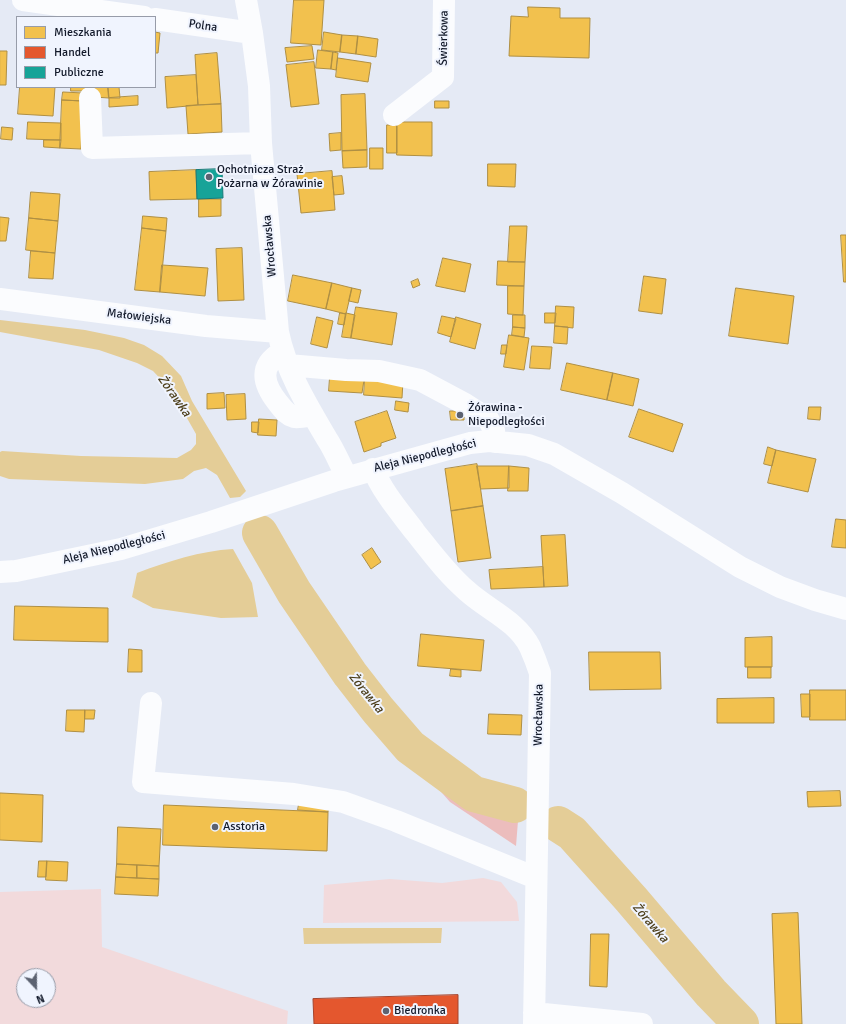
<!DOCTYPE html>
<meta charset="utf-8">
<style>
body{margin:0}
#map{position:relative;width:846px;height:1024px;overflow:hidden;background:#e5eaf5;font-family:Signika,sans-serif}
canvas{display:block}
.legend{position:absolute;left:16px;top:16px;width:140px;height:72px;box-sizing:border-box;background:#f0f4fe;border:1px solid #979ca9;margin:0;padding:5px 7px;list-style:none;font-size:12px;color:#12192a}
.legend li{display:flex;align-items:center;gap:8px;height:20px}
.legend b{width:20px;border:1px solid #979ca9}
.north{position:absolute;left:16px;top:968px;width:40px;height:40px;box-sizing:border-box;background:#f0f4fe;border:1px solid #979ca9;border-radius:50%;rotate:158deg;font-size:11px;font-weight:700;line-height:16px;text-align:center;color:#12192a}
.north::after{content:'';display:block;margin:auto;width:14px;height:18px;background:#5c6271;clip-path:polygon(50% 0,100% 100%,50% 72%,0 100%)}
</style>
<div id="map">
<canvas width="846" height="1024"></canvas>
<ul class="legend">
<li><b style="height:11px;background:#f2c14e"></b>Mieszkania</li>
<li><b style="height:11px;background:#e4572e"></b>Handel</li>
<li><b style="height:11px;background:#17a398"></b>Publiczne</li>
</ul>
<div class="north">N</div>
</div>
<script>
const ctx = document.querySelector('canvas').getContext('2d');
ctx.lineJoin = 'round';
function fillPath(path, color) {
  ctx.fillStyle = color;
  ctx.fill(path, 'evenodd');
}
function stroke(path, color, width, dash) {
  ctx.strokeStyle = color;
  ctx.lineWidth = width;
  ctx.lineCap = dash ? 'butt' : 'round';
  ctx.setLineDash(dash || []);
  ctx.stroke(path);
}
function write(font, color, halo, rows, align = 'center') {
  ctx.font = font + ' Signika,sans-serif';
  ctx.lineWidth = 4;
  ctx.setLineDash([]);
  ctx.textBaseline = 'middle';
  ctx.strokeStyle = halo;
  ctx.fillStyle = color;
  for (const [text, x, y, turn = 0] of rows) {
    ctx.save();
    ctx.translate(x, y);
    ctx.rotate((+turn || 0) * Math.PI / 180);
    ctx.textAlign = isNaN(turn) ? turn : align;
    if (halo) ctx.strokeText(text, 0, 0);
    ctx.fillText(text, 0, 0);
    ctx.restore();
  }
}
const green = new Path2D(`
 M483 878 501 882 517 902 519 921 323 923 324 885 390 879 442 883Z
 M101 889 102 947 288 1011 287 1024H0V892ZM24 976H48V1000H24Z`);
const forest = new Path2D(`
 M288 595 291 596 353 689 415 756 484 802 518 821 516 846 450 802 420 768 345 691 286 608Z`);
const water = new Path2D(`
 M0 320 85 330 124 338 144 345 162 356 181 376 192 401 246 491 240 497 230 498 217 475 206 468 194 471 183 479 145 484 9 479 0 476V452L2 451 81 456 177 458 191 450 196 444V434L171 390 153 371 137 363 99 350 0 332Z
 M233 549 252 583 258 617 221 618 153 608 132 597 137 573C169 561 200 551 233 549Z
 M303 928H442L441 943 304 944Z`);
const homes = new Path2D(`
 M294 0H324L321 45 291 43Z
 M528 7 560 8V18H590L589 58 509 56 511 16 528 17Z
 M155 32 160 33 158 53H155Z
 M324 32 342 35 340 52 322 50Z
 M342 35 358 36 356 54 340 52Z
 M358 36 378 39 376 57 356 54Z
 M312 46 314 59 287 62 285 48Z
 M318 50 333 52 331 69 316 68Z
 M0 51H7L6 85H0Z
 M333 52 338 53 336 70 331 69Z
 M217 53 221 104 198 105 195 55Z
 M338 58 371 63 368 82 336 77Z
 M314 62 319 104 291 107 286 65Z
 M196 75 198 105 167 108 165 77Z
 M20 87H55L53 116 18 114Z
 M71 87H89V91H71Z
 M94 87H108L109 98 94 97Z
 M108 87H119L120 98H109Z
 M63 92 83 93V101L62 100Z
 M365 94 367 150 342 151 341 95Z
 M138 96V105L109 107V98Z
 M62 100 83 101 81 149 60 148Z
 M435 101H449V108H435Z
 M221 104 222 132 188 134 186 106Z
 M28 122 61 123V140L27 139Z
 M397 122H432V156L397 155Z
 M387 125H397V153H387Z
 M2 127 13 128 12 140 1 139Z
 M341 133V150L330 151 329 134Z
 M44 140H61L60 148 44 147Z
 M370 148H383V169H370Z
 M367 150V167L343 168 342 151Z
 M488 164H516L515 187 488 186Z
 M196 170 197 199 150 200 149 172Z
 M332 171 335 210 301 213 297 174Z
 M342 176 344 194 334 195 332 177Z
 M31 192 60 194 58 221 29 218Z
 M199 199H221V216L199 217Z
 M143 216 167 218 166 231 142 228Z
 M0 217 9 218 6 241H0Z
 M29 218 58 221 55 253 26 250Z
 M510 226H527L525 262H508Z
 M142 228 166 231 160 292 135 290Z
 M841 235H846V282H844Z
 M242 248 244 300 218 301 216 249Z
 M31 251 55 253 53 279 29 278Z
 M443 258 471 264 465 292 436 286Z
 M498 261 525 262 524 286 497 285Z
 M162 265 208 268 205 296 160 292Z
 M293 275 332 283 326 309 288 301Z
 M644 276 666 279 662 314 639 311Z
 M418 279 420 285 413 288 411 282Z
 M332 283 352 288 346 314 326 309Z
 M508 286H524L523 315 508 314Z
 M352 288 361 290 358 303 349 301Z
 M736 288 794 296 788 344 729 336Z
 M556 306 574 307 573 328 555 326Z
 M356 307 397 313 392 345 351 338Z
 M340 313 346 314 344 325 338 324Z
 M346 313 355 315 351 338 342 337Z
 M545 313H556L555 323H545Z
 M513 315H525V328L513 327Z
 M442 316 456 319 451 337 438 333Z
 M317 317 333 321 327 348 311 344Z
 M456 317 481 324 475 349 450 342Z
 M555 326 568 327 567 344 554 343Z
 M513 327 525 328 524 337 512 335Z
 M509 335 529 338 524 370 504 367Z
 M502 345H507L506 354H501Z
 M532 346 552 347 550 369 530 368Z
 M567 363 613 373 607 400 561 390Z
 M613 373 639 379 633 406 607 400Z
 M330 377 364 380 362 393 329 391Z
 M365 379 403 381 402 398 364 395Z
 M224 393 225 408 207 409V394Z
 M245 394 246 419 227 420 226 395Z
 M396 401 409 403 408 412 395 410Z
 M809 407H821L820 420 808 419Z
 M639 409 683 424 673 452 629 437Z
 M387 411 396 438 381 443V446L364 452 355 422Z
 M450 411H464V420H451Z
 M259 419 277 420 276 436 258 435Z
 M252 422H259L258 433 252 432Z
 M768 447 776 450 772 466 764 464Z
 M776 450 816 459 808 492 768 483Z
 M477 464 483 506 451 511 445 469Z
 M477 466H509V488L481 489Z
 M509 466 529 468 528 491H508Z
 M483 506 491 558 458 562 451 511Z
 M836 519 846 520V548L832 547Z
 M565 535 568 586 544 587 541 536Z
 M372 548 381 562 371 569 362 555Z
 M543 567 544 587 491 589 489 570Z
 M15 606 108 608V642L14 640Z
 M421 634 484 640 481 671 418 666Z
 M772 637V667H745V638Z
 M129 649 142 650V672H128Z
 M589 652H660L661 689 590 690Z
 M748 667H771V678H748Z
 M451 669 461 670V677L450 676Z
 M810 690H846V720H810Z
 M801 694H810V717H802Z
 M774 698V723H717V699Z
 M67 710H85L84 732 66 731Z
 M85 710H95L94 719H85Z
 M489 714 522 715 521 735 488 734Z
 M840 791 841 806 808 807 807 792Z
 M0 793 43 795 42 842 0 840Z
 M299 804 329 805 328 812 298 810Z
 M164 805 328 812 327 851 163 845Z
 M118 827 161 829 159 866 117 864Z
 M39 861H47L46 877H38Z
 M47 861 68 862 67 881 46 880Z
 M117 864 137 865V878L116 877Z
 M137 865 159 866V879L137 878Z
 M116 877 159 879 158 896 115 894Z
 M798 913 802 1024H776L772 914Z
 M591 934H609L607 987 590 986Z`);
const shops = new Path2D(`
 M458 995V1024H314L313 999Z`);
const public = new Path2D(`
 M222 169 223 198 197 199 196 170Z`);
const river = new Path2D(`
 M260 533 294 592 350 674 378 710 410 747 474 794 515 805
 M558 824 572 833 631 899 711 993 741 1024`);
const minor = new Path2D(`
 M23 0 144 17
 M246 0 252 33 259 86 261 143 278 332C286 371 307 405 327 439 335 451 340 465 347 477
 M155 19 252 33
 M90 98 92 148 261 143
 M394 115 443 77 444 0
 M0 299 206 326 278 332
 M282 352C258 366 263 384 278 403 283 409 287 415 294 417 299 418 307 416 313 415
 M288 365 346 370 379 371 420 380 465 404 488 419 494 430 495 442
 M373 469C383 493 400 512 415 532 431 552 447 574 467 591 488 610 517 621 530 647 534 656 537 664 540 673L534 1024
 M0 572 16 571 121 549 211 522 334 481 470 443 489 441 528 445 554 454 622 493 740 567 780 587 815 600 846 609
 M151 703 143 782 294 794 343 802 396 821 536 878
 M534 1013 642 1024`);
const markers = [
 [209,177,4,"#5c6271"],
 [460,415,4,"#5c6271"],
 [215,827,4,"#5c6271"],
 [386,1011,4,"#5c6271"]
];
const streetNames = [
 ["Polna",203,26,8],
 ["Świerkowa",444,38,-89],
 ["Wrocławska",270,246,-95],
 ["Małowiejska",139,317,7],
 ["Aleja Niepodległości",425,456,-14],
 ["Aleja Niepodległości",114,548,-14],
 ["Wrocławska",539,715,-89]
];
const poiNames = [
 ["Ochotnicza Straż",217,170],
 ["Pożarna w Żórawinie",217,184],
 ["Żórawina -",468,408],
 ["Niepodległości",468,422],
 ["Asstoria",223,827],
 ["Biedronka",394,1011]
];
const waterNames = [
 ["Żórawka",174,396,55],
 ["Żórawka",366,693,51],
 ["Żórawka",650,923,49]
];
fillPath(green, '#f2dadc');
fillPath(forest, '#ecbdbd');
fillPath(water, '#e4cd97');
fillPath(homes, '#f2c14e');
stroke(homes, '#af8f43', 1);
fillPath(shops, '#e4572e');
stroke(shops, '#a5442d', 1);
fillPath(public, '#17a398');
stroke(public, '#167a77', 1);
stroke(river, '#e4cd97', 36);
stroke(minor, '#fbfcfe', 22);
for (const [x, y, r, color] of markers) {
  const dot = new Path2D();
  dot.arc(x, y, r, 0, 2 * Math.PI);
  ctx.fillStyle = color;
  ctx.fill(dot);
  stroke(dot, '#f0f4fe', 1.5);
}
write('12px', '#12192a', '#f0f4fe', streetNames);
write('12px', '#12192a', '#f0f4fe', poiNames, 'left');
write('italic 13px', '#4c3e1a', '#f0f4fe', waterNames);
</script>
